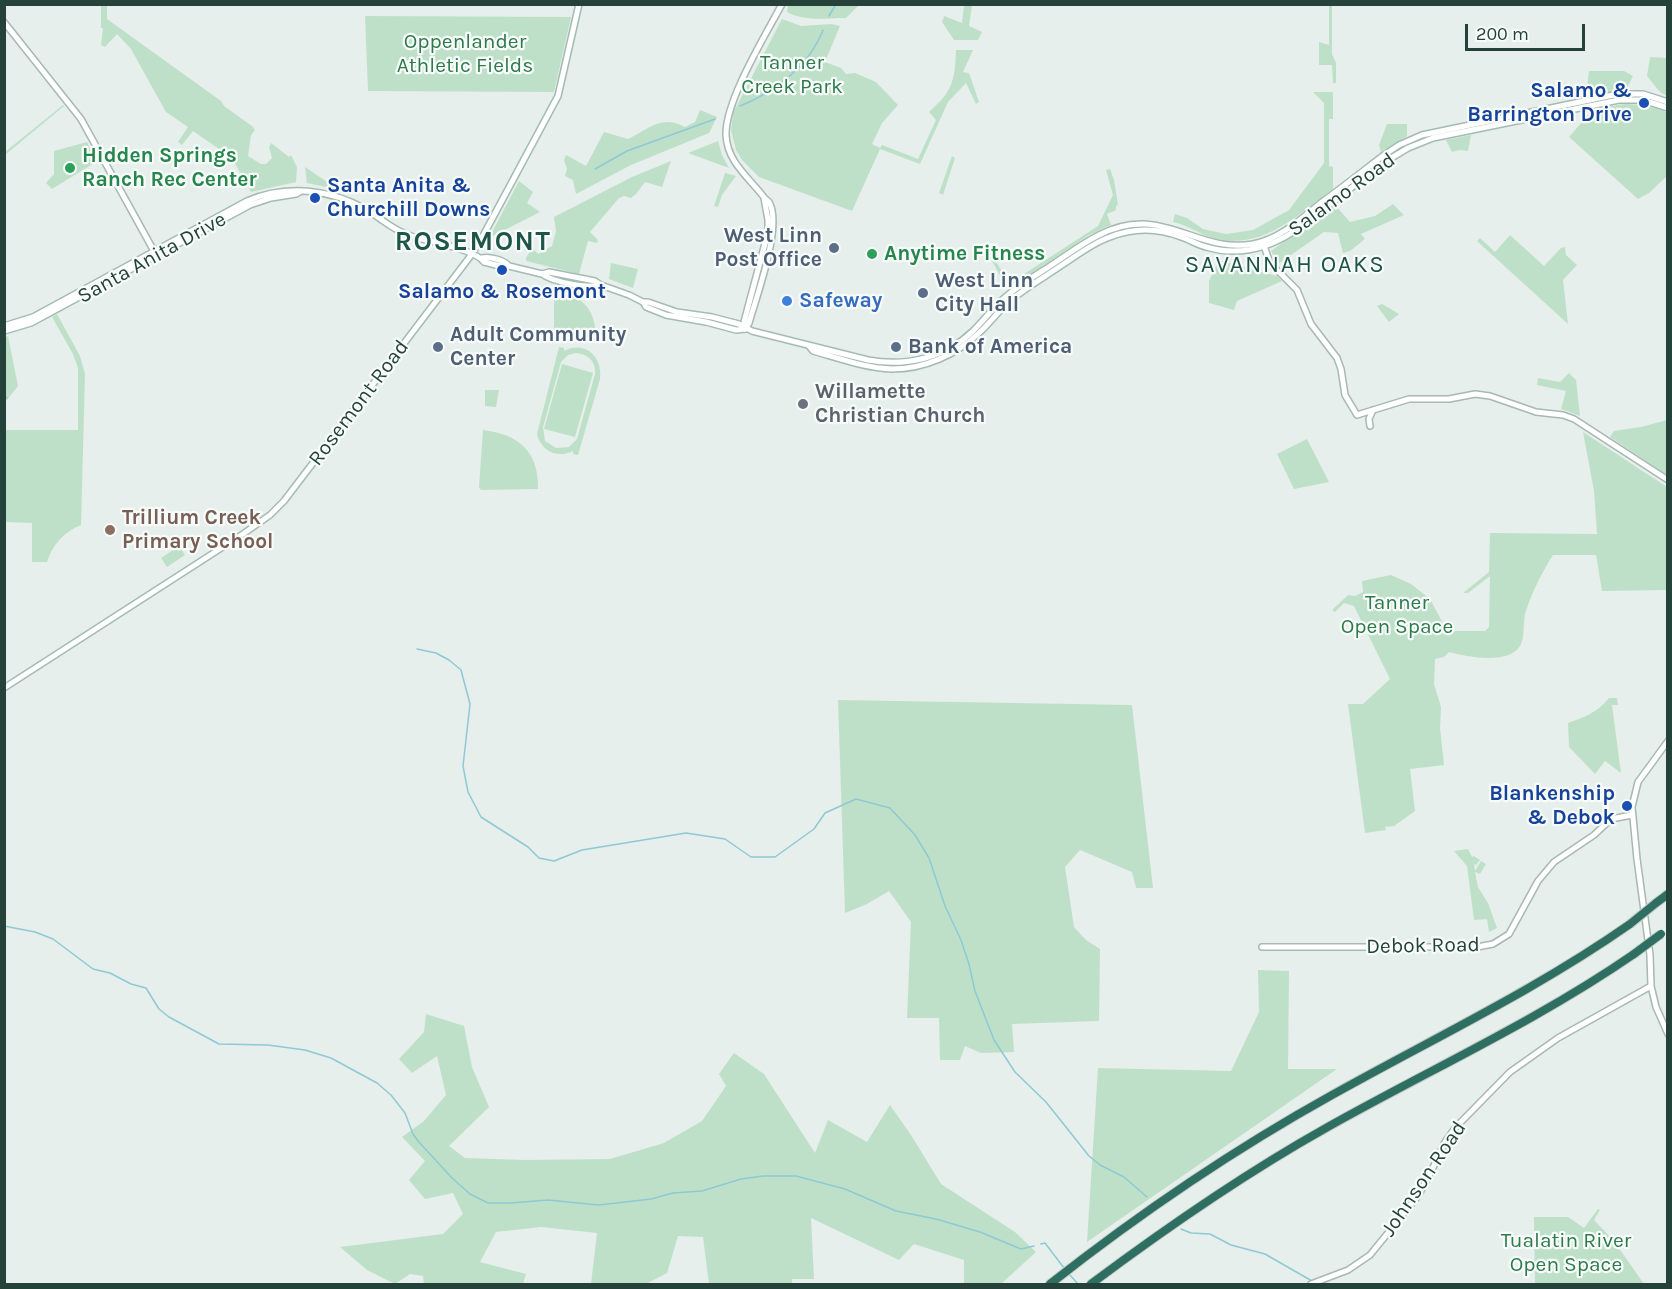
<!DOCTYPE html>
<style>
body{margin:0}
#map{position:relative;width:1672px;height:1289px;overflow:hidden;background:#e6efeb;font-family:Karla,sans-serif}
canvas{display:block}
.frame{position:absolute;inset:0;border:6px solid #24423a;pointer-events:none}
.scale{position:absolute;left:1465px;top:24px;width:120px;height:27px;box-sizing:border-box;border:3px solid #24423a;border-top:0;padding-left:8px;font-size:18px;line-height:21px;white-space:nowrap;color:#24423a;-webkit-text-stroke:4px #f7fbf9;paint-order:stroke}
</style>
<div id="map">
<canvas width="1672" height="1289"></canvas>
<div class="frame"></div>
<div class="scale">200 m</div>
</div>
<script>
const ctx = document.querySelector('canvas').getContext('2d');
ctx.lineJoin = 'round';
function fillPath(path, color) {
  ctx.fillStyle = color;
  ctx.fill(path, 'evenodd');
}
function stroke(path, color, width, dash) {
  ctx.strokeStyle = color;
  ctx.lineWidth = width;
  ctx.lineCap = dash ? 'butt' : 'round';
  ctx.setLineDash(dash || []);
  ctx.stroke(path);
}
function write(font, color, halo, rows, align = 'center') {
  ctx.font = font + ' Karla,sans-serif';
  ctx.lineWidth = 4.5;
  ctx.setLineDash([]);
  ctx.textBaseline = 'middle';
  ctx.strokeStyle = halo;
  ctx.fillStyle = color;
  for (const [text, x, y, turn = 0] of rows) {
    ctx.save();
    ctx.translate(x, y);
    ctx.rotate((+turn || 0) * Math.PI / 180);
    ctx.textAlign = isNaN(turn) ? turn : align;
    if (halo) ctx.strokeText(text, 0, 0);
    ctx.fillText(text, 0, 0);
    ctx.restore();
  }
}
const green = new Path2D(`
 M101 5H107V19L221 101 224 106 252 126 255 130 251 135 248 156 261 164H266L272 158 269 147 271 143 289 157 291 155 297 167 296 182 251 192 232 158 193 131 182 145 178 142 188 127 166 112 131 49 117 34 105 47 101 45 103 28H101Z
 M788 5V4L859 5 846 18C824 18 807 22 787 12Z
 M964 5H972L969 26 982 32 978 40H954L942 22 944 16 962 23Z
 M1329 5H1332V54L1336 63V83H1333L1332 65H1319V42L1329 45Z
 M365 16 571 17 554 92 368 91Z
 M782 19 801 26 831 24 840 26 825 62 841 68 846 74 855 73 876 82 898 105 882 123 872 144 880 148 882 145 918 159 936 120 929 112C952 92 955 81 956 50H973L963 72 969 73 979 102 976 104 966 83 948 102 920 164 880 149 852 211 759 177 742 160 736 150 731 130 733 113Z
 M1650 57 1667 58V96L1660 92 1647 76Z
 M1589 71H1624L1633 76 1626 90 1588 97 1586 96Z
 M1313 92H1333V119H1329V166L1333 167V189C1298 215 1264 249 1217 239 1201 236 1189 225 1173 222L1175 214 1187 218 1203 229 1226 234 1253 230 1289 210 1324 163V103Z
 M1625 104 1658 106 1667 113V176L1649 193 1638 199 1569 137 1589 114 1590 110Z
 M63 105 64 106 5 155V152Z
 M700 110 717 117 709 133 631 165 576 194 573 180 565 176 567 169 564 160 566 155 586 166 604 132 628 139C649 129 661 114 685 127L695 122Z
 M1387 124H1407V136L1381 152 1379 145Z
 M1471 135 1468 151 1460 150 1452 152 1446 140Z
 M718 141 722 155 729 168 688 153Z
 M87 142 96 162 52 189 46 183 54 174V151Z
 M952 156 955 158 943 195 939 193Z
 M671 161 662 187 645 182 636 194 631 198 624 196 619 198 590 232 598 240 597 243 588 241 579 274 526 261V258L532 248 538 254 552 246 556 231 554 217 632 177Z
 M305 167 336 188V189L307 183Z
 M1110 169 1114 180 1118 205 1116 206V210L1107 214 1111 225 1089 235 1008 289 989 256 994 259 1010 283 1098 226 1113 195 1106 170Z
 M725 173 736 176 722 195 718 207 714 206Z
 M519 181 533 192 527 203 540 212 489 238Z
 M1393 204 1404 215 1361 234 1365 239 1350 251 1343 253 1338 233 1324 232 1278 264 1271 251 1335 205 1350 222 1375 216Z
 M1510 235 1544 266 1561 248 1565 247 1566 255 1577 265 1563 280 1568 324 1477 241 1480 238 1495 252Z
 M1219 260 1277 276 1282 281 1237 301 1234 310 1209 303V281Z
 M611 263 638 269 633 288 609 279Z
 M554 292C581 293 595 309 596 335L557 334 554 332Z
 M1382 304 1399 314 1389 322 1377 306Z
 M57 314 80 356 85 374 81 525C64 532 53 544 47 562H32V523L5 522V430H78V368L73 354 52 317Z
 M8 336 18 386 7 400H5V337Z
 M559 347 564 348V351C585 340 603 357 600 379L578 455 573 454V451C557 459 541 451 537 434ZM576 353C589 354 596 362 595 374L577 439 569 447 556 448 545 441 543 427 561 362 568 355Z
 M562 364 593 373 575 437 544 429Z
 M1569 373 1576 380 1580 416 1561 409 1566 391 1537 385 1538 378 1560 382Z
 M485 390H499L496 407 485 406Z
 M1667 420V475L1610 437 1614 431 1641 427Z
 M483 430C518 434 539 451 538 489L481 490 479 487Z
 M1583 432 1667 487V590L1602 591 1596 555H1553C1541 574 1532 592 1525 614 1523 623 1525 638 1520 646 1508 665 1468 657 1449 652L1444 657 1435 659 1434 684 1441 707 1440 728 1444 765 1410 769 1415 811 1394 826 1385 827 1386 830 1365 833 1348 704H1363L1390 679 1354 606 1344 603 1335 612 1332 610 1348 595 1355 596 1363 592 1362 581 1391 575 1411 584 1430 599 1447 631H1485L1489 627 1490 576 1468 593H1463L1489 572 1490 533 1597 534 1594 491Z
 M1307 439 1329 482 1294 489 1277 454Z
 M179 546 185 555 167 567 161 558Z
 M1609 698H1617L1618 705H1612L1621 773 1605 761 1595 774 1569 747 1568 723C1585 717 1598 712 1609 698Z
 M838 700 1132 705 1153 888H1136L1132 872 1080 850 1065 867 1074 927 1086 940 1100 949 1099 1021 1012 1024 1014 1052 981 1053 965 1046 960 1060H940L939 1018H907L911 922 889 891 867 904 845 913Z
 M1468 849 1472 857 1474 856 1480 860 1476 865 1474 864 1475 871 1481 861 1486 864 1480 874 1475 872 1478 887 1488 903 1497 928 1489 932 1487 919 1474 920 1467 866 1454 851Z
 M1258 970 1289 971 1288 1069H1337L1087 1242 1098 1068 1231 1071 1259 1012Z
 M426 1014 464 1026 472 1067 489 1107 449 1146 465 1158 526 1160 610 1159 664 1143 702 1121 726 1086 719 1074 734 1053 764 1074 815 1153 828 1120 867 1142 890 1105 911 1135 941 1184 1015 1232 1036 1252 1001 1284H964V1260L914 1244 899 1260 811 1218 814 1279H792V1284H709L703 1237 678 1236 667 1273 646 1284H591L597 1233 541 1227 496 1232 480 1262 526 1274 523 1284H424L423 1276 410 1274 395 1284 367 1270 340 1247 443 1234 463 1214 453 1193 425 1199 409 1180 425 1161 402 1137 424 1121 446 1095 437 1056 412 1073 399 1059 424 1032Z
 M1598 1209 1600 1210 1594 1220 1614 1241 1644 1284H1535L1534 1217H1568L1584 1228Z`);
const stream = new Path2D(`
 M829 16 836 4
 M740 106C775 92 809 66 823 30
 M595 169 627 151 715 119
 M4 395 7 398
 M417 649 436 653 449 660 461 670 470 704 463 766 468 792 481 817 528 847 539 858 554 861 582 850 686 833 725 839 751 857H775L814 829 825 813 856 799 890 808 915 835 929 858 945 906 961 940 969 964 975 991 994 1040 1015 1072 1046 1102 1089 1156 1100 1165 1124 1177 1147 1197
 M4 926 35 932 53 939 93 969 110 973 131 984 146 988 159 1009 169 1017 219 1044 268 1045 305 1050 331 1058 377 1083 391 1095 405 1113 413 1134 418 1141 452 1178 470 1194 488 1203H511L548 1200 598 1205 617 1203 651 1199 673 1193 702 1191 741 1179 763 1176H796L845 1189 896 1211 936 1219 980 1232 1021 1249 1034 1246
 M1181 1229 1191 1233 1210 1234 1231 1245 1265 1254 1312 1281
 M1041 1244 1045 1243 1064 1268
 M1069 1274 1078 1284
 M1323 1284H1325`);
const tertiary = new Path2D(`
 M4 22 81 119 155 253
 M1263 243 1270 263 1297 290 1311 324 1337 358 1341 369 1345 395 1357 415 1409 399H1449L1475 394 1490 396 1536 412 1563 415 1574 419 1668 480
 M745 329 749 323C756 298 783 225 769 202 769 202 763 197 763 196 748 177 727 161 726 135 725 101 765 36 782 4
 M745 329 744 322 768 232V220L764 198
 M1370 426 1369 419 1373 410
 M1668 741 1638 782 1632 807 1637 859 1650 955 1651 986 1656 1007 1668 1034
 M1262 947H1477L1493 944 1509 934 1538 881 1554 862 1594 835 1611 819 1632 815
 M1311 1284 1348 1270 1370 1255 1418 1196 1429 1176 1445 1142 1455 1128 1510 1072 1558 1038 1651 986`);
const secondary = new Path2D(`
 M482 258C489 256 504 260 509 266
 M542 274C553 282 588 289 601 285
 M643 302H648L677 312 712 317 739 324 752 331 868 360C906 367 945 358 973 331 985 319 995 305 1008 295 1022 283 1038 274 1053 264 1068 254 1083 243 1099 235 1162 202 1195 254 1253 244 1280 239 1301 219 1322 202 1343 187 1363 171 1384 155L1399 145 1422 135 1618 94H1643L1668 102
 M4 326 33 317 247 201C286 184 331 189 367 210 382 219 394 231 411 236 427 241 475 249 484 262L504 267 509 266 542 274 549 272 595 281 601 285 629 295 643 302 646 307 666 315 706 322 736 330 745 329
 M4 331 31 323 250 205 271 198 296 194 301 191
 M809 346 813 351C838 358 865 368 892 369 924 369 956 355 979 333 990 323 999 310 1010 301 1025 288 1043 278 1059 267 1075 257 1092 243 1110 237 1133 228 1158 228 1181 237 1190 240 1198 245 1206 247 1237 256 1267 249 1293 232L1388 160 1408 148 1433 138 1619 100H1643L1668 108
 M4 688 243 534 270 515 284 501 472 254 484 234 558 96 579 4`);
const motorway = new Path2D(`
 M1656 903 1668 894
 M1050 1284C1139 1214 1233 1150 1332 1095 1432 1039 1536 990 1630 924
 M1091 1284C1166 1228 1244 1174 1326 1128 1429 1070 1537 1021 1634 954`);
const motorwayBridge = new Path2D(`
 M1630 924 1656 903
 M1634 954 1661 934`);
const markers = [
 [1644,103,6,"#1a4fb4"],
 [70,168,6,"#2e9e5b"],
 [315,198,6,"#1a4fb4"],
 [834,248,6,"#5c6f8a"],
 [872,254,6,"#2e9e5b"],
 [502,270,6,"#1a4fb4"],
 [923,293,6,"#5c6f8a"],
 [787,301,6,"#3f7fe0"],
 [438,347,6,"#5c6f8a"],
 [896,347,6,"#5c6f8a"],
 [803,404,6,"#6b7280"],
 [110,530,6,"#8d6e63"],
 [1627,806,6,"#1a4fb4"]
];
const parkNames = [
 ["Oppenlander",465,42],
 ["Athletic Fields",465,66],
 ["Tanner",792,63],
 ["Creek Park",792,87],
 ["Tanner",1397,603],
 ["Open Space",1397,627],
 ["Tualatin River",1566,1241],
 ["Open Space",1566,1265]
];
const transitNames = [
 ["Salamo &",1632,91],
 ["Barrington Drive",1632,115],
 ["Santa Anita &",327,186,"left"],
 ["Churchill Downs",327,210,"left"],
 ["Salamo & Rosemont",502,292,"center"],
 ["Blankenship",1615,794],
 ["& Debok",1615,818]
];
const leisureNames = [
 ["Hidden Springs",82,156],
 ["Ranch Rec Center",82,180],
 ["Anytime Fitness",884,254]
];
const streetNames = [
 ["Salamo Road",1342,195,-36],
 ["Santa Anita Drive",152,258,-29],
 ["Rosemont Road",359,403,-53],
 ["Debok Road",1423,946,-1],
 ["Johnson Road",1424,1179,-56]
];
const serviceNames = [
 ["West Linn",822,236,"right"],
 ["Post Office",822,260,"right"],
 ["West Linn",935,281],
 ["City Hall",935,305],
 ["Adult Community",450,335],
 ["Center",450,359],
 ["Bank of America",908,347]
];
const shopNames = [
 ["Safeway",799,301]
];
const worshipNames = [
 ["Willamette",815,392],
 ["Christian Church",815,416]
];
const educationNames = [
 ["Trillium Creek",122,518],
 ["Primary School",122,542]
];
const quarterNames = [
 ["SAVANNAH OAKS",1285,265]
];
const districtNames = [
 ["ROSEMONT",473,242]
];
fillPath(green, '#bfe0c8');
stroke(stream, '#8ec9d4', 1.5);
stroke(tertiary, '#a8b8b2', 8);
stroke(secondary, '#a4bbb3', 8);
stroke(motorway, '#c2cac8', 10);
stroke(tertiary, '#fff', 5);
stroke(secondary, '#fff', 5);
stroke(motorway, '#2f6f62', 8);
stroke(motorwayBridge, '#c2cac8', 10, []);
stroke(motorwayBridge, '#2f6f62', 8);
for (const [x, y, r, color] of markers) {
  const dot = new Path2D();
  dot.arc(x, y, r, 0, 2 * Math.PI);
  ctx.fillStyle = color;
  ctx.fill(dot);
  stroke(dot, '#f7fbf9', 2);
}
write('21px', '#2d7a4b', '#f7fbf9', parkNames);
write('bold 21px', '#164399', '#f7fbf9', transitNames, 'right');
write('bold 21px', '#27864d', '#f7fbf9', leisureNames, 'left');
write('21px', '#24423a', '#f7fbf9', streetNames);
write('bold 21px', '#4e5e75', '#f7fbf9', serviceNames, 'left');
write('bold 21px', '#366cbe', '#f7fbf9', shopNames, 'left');
write('bold 21px', '#5b616d', '#f7fbf9', worshipNames, 'left');
write('bold 21px', '#785e54', '#f7fbf9', educationNames, 'left');
ctx.letterSpacing = '1.5px';
write('24px', '#1f5548', '#f7fbf9', quarterNames);
ctx.letterSpacing = '0px';
ctx.letterSpacing = '1.5px';
write('bold 27px', '#1f5548', '#f7fbf9', districtNames);
ctx.letterSpacing = '0px';
</script>
